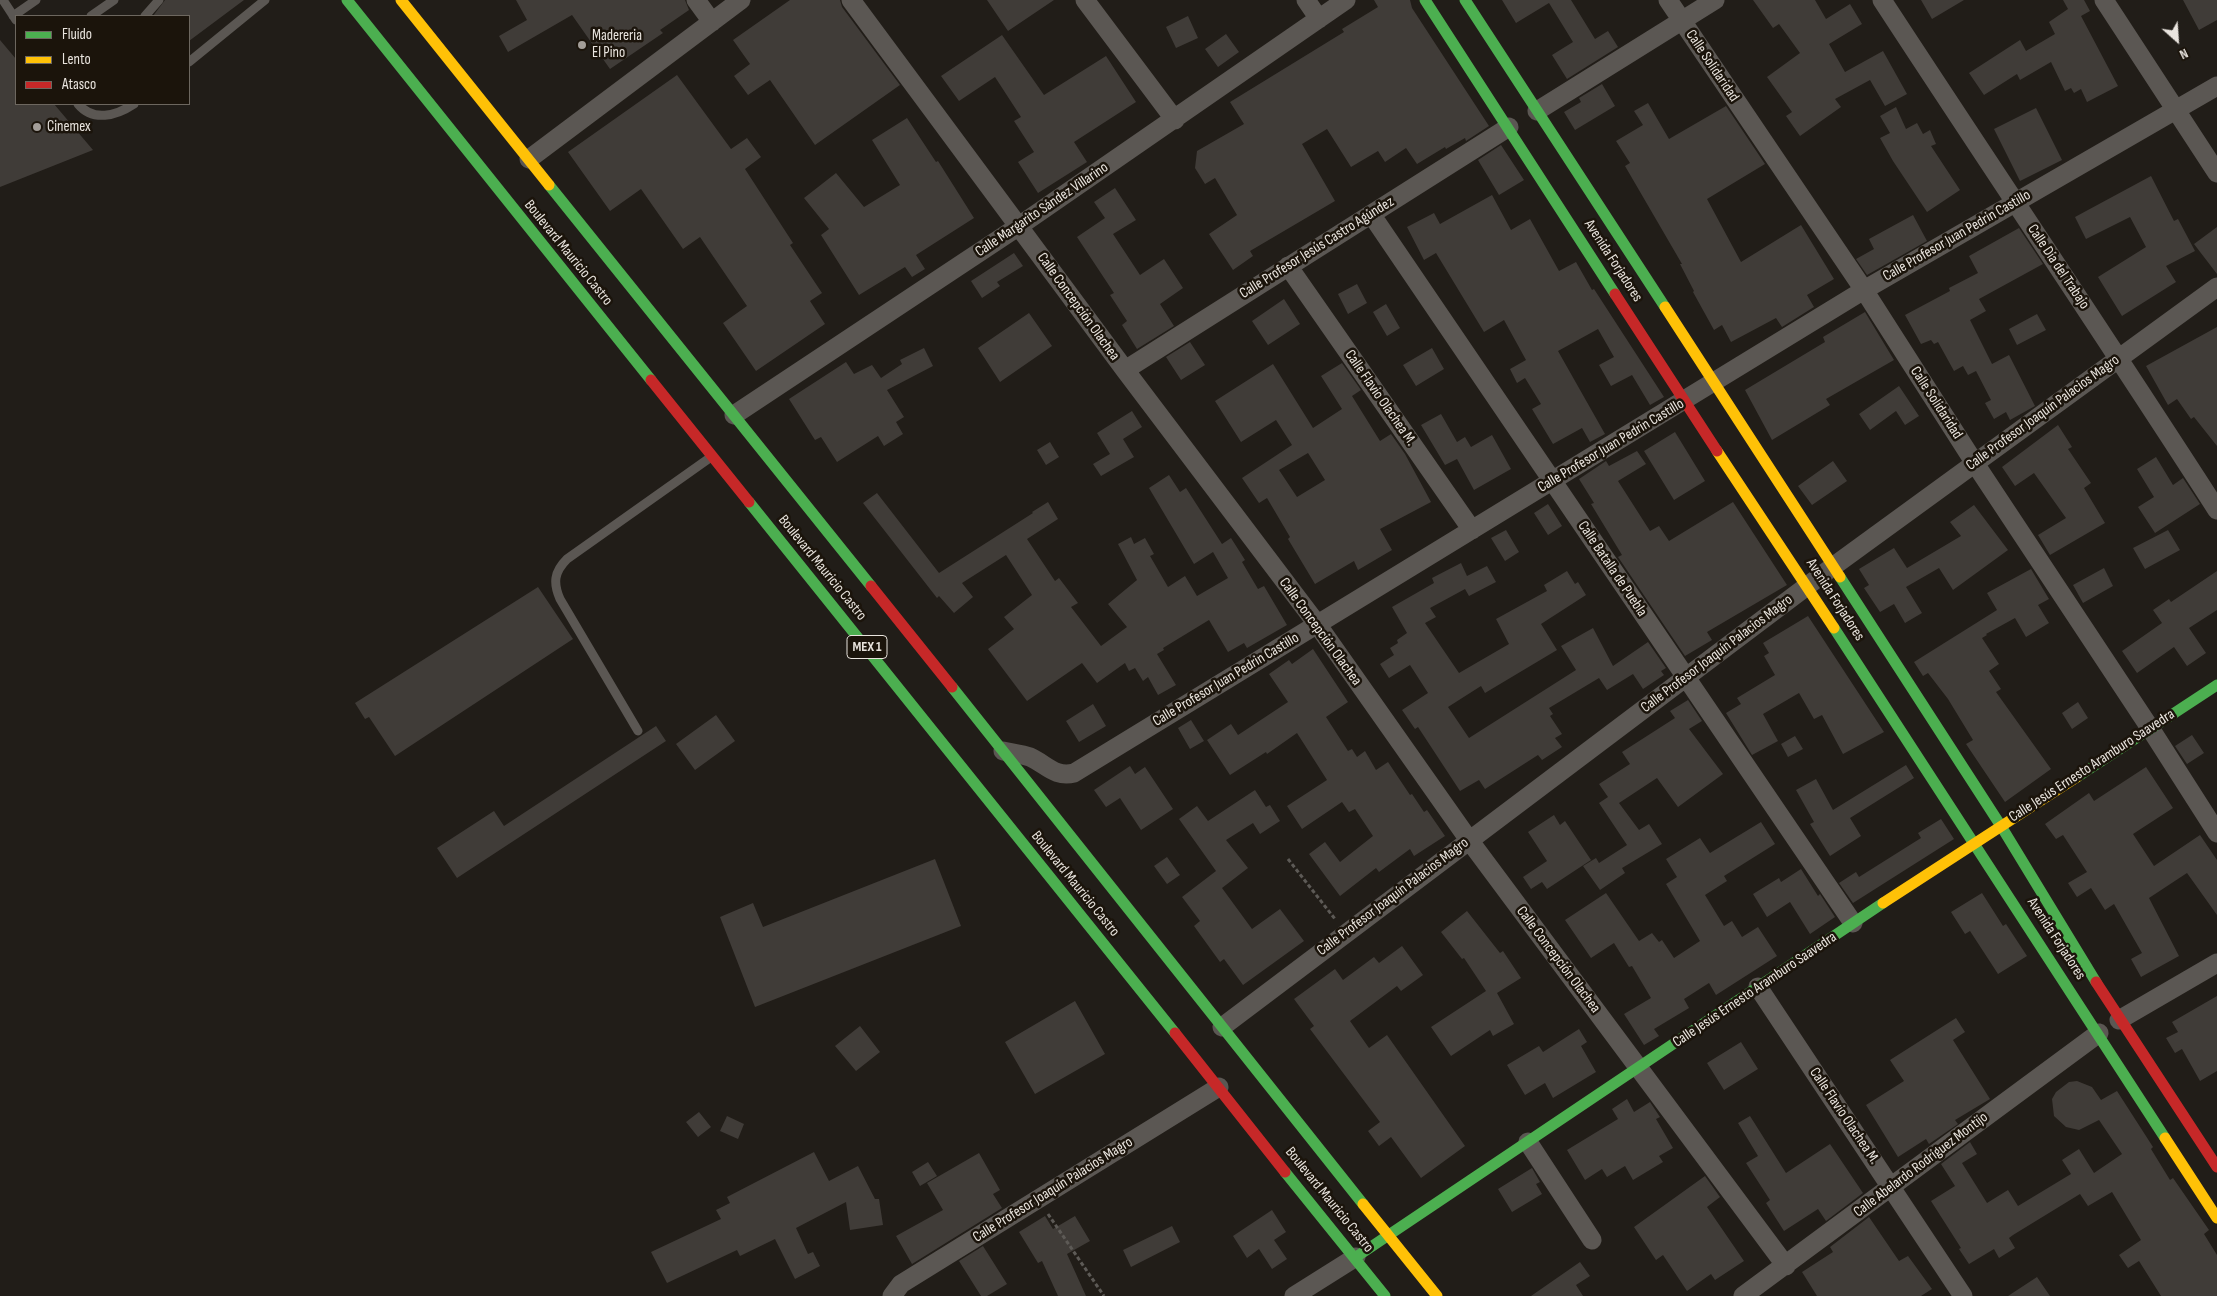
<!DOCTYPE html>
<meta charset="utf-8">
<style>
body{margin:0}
#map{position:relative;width:2217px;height:1296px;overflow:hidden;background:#211d18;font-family:"Sofia Sans Condensed",sans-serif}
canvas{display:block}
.legend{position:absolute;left:15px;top:15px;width:175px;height:90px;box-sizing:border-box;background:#1b140b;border:1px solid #6d675f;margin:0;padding:6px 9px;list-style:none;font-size:15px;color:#e9e4de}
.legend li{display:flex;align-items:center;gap:10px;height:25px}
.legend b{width:25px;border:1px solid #6d675f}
.north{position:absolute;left:2152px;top:15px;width:50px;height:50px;-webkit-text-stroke:4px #1b140b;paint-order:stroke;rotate:154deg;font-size:14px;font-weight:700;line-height:20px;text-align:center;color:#e9e4de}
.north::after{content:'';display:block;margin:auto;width:18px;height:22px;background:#e9e4de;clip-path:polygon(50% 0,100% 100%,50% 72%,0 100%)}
</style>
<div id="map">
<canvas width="2217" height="1296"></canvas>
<ul class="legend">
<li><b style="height:6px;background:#4caf50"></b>Fluido</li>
<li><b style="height:6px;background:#ffc107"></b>Lento</li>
<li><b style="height:6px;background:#c62828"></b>Atasco</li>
</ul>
<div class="north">N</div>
</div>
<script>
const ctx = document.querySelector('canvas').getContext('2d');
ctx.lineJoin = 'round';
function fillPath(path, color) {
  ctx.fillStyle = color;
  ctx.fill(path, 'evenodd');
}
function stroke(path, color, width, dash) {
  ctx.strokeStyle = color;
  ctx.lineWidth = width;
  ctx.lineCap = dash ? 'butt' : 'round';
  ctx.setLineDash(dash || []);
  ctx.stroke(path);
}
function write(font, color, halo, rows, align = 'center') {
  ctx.font = font + ' "Sofia Sans Condensed",sans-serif';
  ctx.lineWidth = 5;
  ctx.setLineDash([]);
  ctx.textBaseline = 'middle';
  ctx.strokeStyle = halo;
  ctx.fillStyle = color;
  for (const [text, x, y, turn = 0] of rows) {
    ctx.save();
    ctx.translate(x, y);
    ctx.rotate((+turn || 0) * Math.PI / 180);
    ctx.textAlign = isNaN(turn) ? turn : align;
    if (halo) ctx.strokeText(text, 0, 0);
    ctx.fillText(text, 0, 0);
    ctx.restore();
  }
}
const building = new Path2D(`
 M165 0H244L189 41V16H153Z
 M516 0H685L689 10 660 30 663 33 610 69 572 15 508 52 499 36 527 20Z
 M790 0H840L842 7 900 85 815 145 770 80 748 95 734 76 750 64 733 40Z
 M987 0H1054L1008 31Z
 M1374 0H1410L1412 8 1489 126 1466 141 1465 138 1446 149 1445 147 1417 164 1406 148 1385 162 1378 151 1351 167 1327 129 1302 144 1335 201 1250 251 1253 256 1233 270 1209 234 1237 215 1215 178 1205 184 1195 168 1197 151 1244 124 1230 102 1344 32 1342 29 1378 7Z
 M1502 0H1571L1595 39 1608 31 1618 47 1567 79 1552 55 1573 42 1549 3 1516 23Z
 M1753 0H1815L1826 19 1850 4 1862 24 1829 44 1845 72 1883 51 1907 94 1885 106 1870 80 1835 99 1841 107 1800 136 1786 116 1792 112 1767 77 1800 53 1779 24 1773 28Z
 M1921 0H1964L1932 19Z
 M2063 0H2084L2090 11 2081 16 2118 86 2087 102 2081 89 2074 93 2071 88 2065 91 2051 62 2020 80 2017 74 1984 95 1969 73 2020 40 2026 51 2055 34 2049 22 2068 9Z
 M2183 0H2217V20L2199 30Z
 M1188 16 1198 38 1176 48 1166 27Z
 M1226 34 1239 52 1218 67 1205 49Z
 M1002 35 1044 95 1106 56 1136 102 1074 142 1087 162 1038 193 1018 162 1034 152 1014 121 1021 117 995 77 959 101 941 76Z
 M0 40 16 59V104H54L93 150 0 187Z
 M677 75 731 149 747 138 761 157 745 169 793 243 790 245 822 293 810 301 825 324 756 371 723 323 747 306 700 237 683 249 641 189 610 211 568 152Z
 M1602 84 1615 106 1575 130 1564 112 1581 102 1579 98Z
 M1648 103 1669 139 1726 106 1765 164 1707 199 1741 262 1801 225 1834 279 1807 295 1814 307 1782 327 1776 318 1731 342 1722 325 1714 330 1693 292 1694 291 1680 264H1682L1625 166 1630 163 1616 141 1643 125 1634 111Z
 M1896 107 1906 129 1917 123 1923 134 1930 130 1936 144 1931 146 1960 190 1927 212 1893 161 1880 138 1890 133 1880 116Z
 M2036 108 2062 160 2020 181 1994 129Z
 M907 118 936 162 938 161 974 218 916 255 925 269 912 277 905 267 859 295 821 235 829 229 804 198 836 173 864 207 900 185 872 140Z
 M1501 145 1524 180 1499 195 1478 160Z
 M2151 176 2174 221 2178 219 2195 251 2166 266 2176 282 2122 316 2098 277 2146 247 2130 217 2086 239 2075 217Z
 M1115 188 1136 220 1113 234 1140 275 1164 259 1183 288 1160 304 1174 326 1137 349 1122 325 1127 321 1110 295 1114 293 1077 237 1105 218 1094 202Z
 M1492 195 1511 230 1530 219 1559 271 1576 262 1592 290 1594 289 1664 397 1650 405 1632 375 1611 386 1599 365 1614 357 1598 329 1558 351 1605 434 1590 442 1582 428 1553 444 1532 409 1541 404 1525 378 1517 383 1510 369 1526 360 1504 320 1484 332 1436 253 1424 260 1407 227 1434 213 1440 224Z
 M1913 215 1927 241 1867 275 1856 259 1874 249 1869 239Z
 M2217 227V274L2194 244Z
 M2019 228 2043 264 1979 299 1986 311 1970 320 1992 364 2009 355 2035 406 2010 420 2006 412 1994 419 1985 403 1991 400 1976 371 1968 375 1963 366 1954 371 1938 342 1934 344 1931 340 1921 344 1905 315 1950 291 1949 288 1978 273 1969 256Z
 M1014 253 1023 266 997 282 1000 286 982 298 971 281Z
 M1357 284 1367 303 1348 314 1338 294Z
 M1284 299 1300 324 1268 345 1252 321Z
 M1386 304 1400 328 1387 336 1373 312Z
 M1865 312 1894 360 1826 399 1830 405 1772 440 1745 390 1825 342 1823 337Z
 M1029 313 1052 346 1000 382 978 348Z
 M2037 314 2046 330 2017 345 2009 329Z
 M2217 327V446L2194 417 2191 419 2177 399 2168 405 2146 366Z
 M1190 342 1205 365 1181 380 1166 357Z
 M924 348 933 366 887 390 904 417 896 422 903 434 884 446 878 436 837 462 821 437 815 440 789 399 846 362 854 374 872 365 881 378 902 364 900 360Z
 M1432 348 1444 369 1416 386 1403 365Z
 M1342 363 1361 390 1352 396 1380 441 1391 434 1405 454 1431 502 1380 529 1392 550 1358 570 1354 561 1315 584 1288 539 1290 537 1267 498 1259 503 1242 478 1292 445 1276 420 1241 442 1215 401 1273 364 1313 428 1342 409 1321 376ZM1308 453 1325 480 1297 497 1279 470Z
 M1899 386 1919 416 1905 425 1896 411 1870 430 1859 414Z
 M1132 411 1142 427 1123 439 1134 457 1101 476 1093 464 1110 454 1097 433Z
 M1441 414 1457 442 1465 437 1471 447 1492 435 1511 469 1474 490 1457 459 1445 465 1421 425Z
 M2058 425 2072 447 2068 449 2091 483 2084 488 2105 523 2050 555 2038 535 2066 518 2034 473 2015 486 2002 467Z
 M1675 432 1705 481 1674 500 1644 451Z
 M1050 442 1059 457 1046 465 1037 450Z
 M1637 451 1646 464 1618 481 1650 531 1659 526 1669 541 1733 502 1787 585 1707 632 1712 640 1685 656 1618 557 1622 555 1591 504 1594 503 1579 479 1606 461 1609 466Z
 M2156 457 2173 485 2183 478 2200 504 2155 533 2138 507 2154 497 2137 469Z
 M1833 461 1847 481 1812 505 1798 486Z
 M1169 475 1180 492 1186 488 1222 544 1231 538 1245 560 1242 562 1258 589 1264 586 1287 625 1247 648 1244 643 1228 652 1209 620 1163 648 1164 650 1157 654 1176 685 1158 695 1148 677 1143 681 1135 668 1129 671 1125 663 1097 683 1082 663 1027 701 988 649 1014 629 1004 617 1032 595 1006 555 962 583 973 597 954 613 939 596 937 598 863 503 877 493 939 573 1033 513 1032 512 1048 502 1058 519 1027 539 1055 581 1059 578 1078 603 1071 607 1101 646 1127 627 1108 604 1137 580 1118 544 1131 537 1134 544 1145 538 1154 554 1150 556 1168 587 1185 576 1197 596 1228 578 1213 552 1194 564 1149 488Z
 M1548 504 1562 526 1548 535 1534 513Z
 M1974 505 2008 550 1953 590 1939 568 1906 587 1922 613 1905 623 1894 604 1880 612 1864 588 1869 585 1859 569 1894 548 1907 568 1961 536 1950 522Z
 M1506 530 1519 552 1505 561 1491 538Z
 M2168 530 2180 550 2145 569 2133 548Z
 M1461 563 1467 576 1487 566 1496 582 1469 596 1465 589 1430 608 1436 617 1425 623 1459 673 1509 644 1496 619 1547 591 1544 585 1567 571 1575 584 1578 582 1586 595 1541 624 1557 650 1485 693 1481 686 1448 707 1469 738 1576 670 1561 646 1593 628 1613 666 1648 642 1666 668 1661 671 1664 675 1643 689 1633 674 1607 690 1599 678 1549 708 1553 714 1550 716 1562 734 1555 738 1562 747 1542 760 1538 755 1485 789 1479 780 1460 791 1418 727 1415 729 1402 710 1428 693 1410 665 1389 678 1380 664 1394 655 1390 648 1398 643 1397 640 1407 633 1392 607 1434 583 1432 578Z
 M2104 568 2113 586 2083 603 2073 585Z
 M2031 569 2049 599 2038 605 2049 623 2026 637 2015 618 1986 634 1987 635 1982 638 1999 664 1989 671 2001 689 1996 692 2051 769 2005 802 1966 744 1973 740 1948 699 1928 673 1923 676 1914 662 1997 610 1987 593Z
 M2217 571V610L2189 628 2206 653 2187 666 2174 647 2137 673 2122 651 2162 623 2153 610 2169 599 2171 602Z
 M538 587 573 639 395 756 369 717 365 719 355 703Z
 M1808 616 1884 732 1843 754 1822 715 1814 719 1799 693 1763 714 1778 741 1752 755 1726 713 1741 704 1737 698 1775 675 1764 656 1769 653 1763 643Z
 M1313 649 1348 702 1326 717 1348 751 1352 749 1357 757 1365 751 1376 770 1388 762 1410 795 1412 794 1424 812 1427 810 1445 836 1414 856 1410 849 1379 872 1376 868 1340 896 1309 854 1325 842 1340 862 1373 836 1355 809 1349 812 1342 802 1302 829 1287 806 1327 780 1297 733 1267 754 1266 752 1230 775 1207 740 1231 724 1238 735 1288 702 1269 674 1289 660 1292 664Z
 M1688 700 1702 721 1689 729 1723 774 1678 807 1657 778 1619 803 1639 830 1649 824 1662 844 1622 868 1625 873 1600 890 1583 866 1596 858 1599 863 1627 845 1599 803 1608 797 1599 784 1630 764 1622 752 1675 718 1670 711Z
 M2078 702 2088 718 2072 729 2062 713Z
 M1093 704 1106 726 1079 742 1066 721Z
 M716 715 735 741 695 770 676 744Z
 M1191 720 1204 741 1190 749 1178 728Z
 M656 726 666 741 457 878 437 848 494 811 504 826Z
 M2192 735 2204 753 2187 764 2175 746Z
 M1795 736 1803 749 1788 757 1781 744Z
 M1906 765 1914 778 1850 818 1861 836 1830 856 1810 824 1814 822 1796 790 1816 779 1833 810Z
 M1130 766 1135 774 1145 767 1173 809 1141 830 1120 798 1106 807 1094 790Z
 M2146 767 2173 808 2133 834 2154 866 2200 835 2217 860V915L2187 873 2149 898 2179 956 2141 977 2131 959 2142 953 2114 904 2105 910 2091 888 2077 897 2068 883 2087 872 2063 835 2056 839 2045 824 2089 793 2094 801Z
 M1255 790 1266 807 1270 805 1280 821 1260 834 1253 823 1226 840 1248 868 1222 888 1252 929 1280 909 1304 941 1243 985 1224 959 1220 962 1194 926 1200 921 1182 897 1216 871 1179 819 1197 806 1208 821Z
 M1554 815 1560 825 1565 821 1591 860 1547 889 1542 882 1531 889 1523 877 1547 861 1528 832Z
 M1941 819 1954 839 1853 903 1839 883 1856 872 1859 877 1921 838 1918 833Z
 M1761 822 1775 844 1724 876 1727 881 1705 895 1724 926 1732 921 1742 937 1758 927 1777 956 1716 995 1709 983 1684 999 1689 1008 1654 1029 1659 1036 1644 1045 1624 1014 1651 998 1632 966 1629 967 1614 943 1591 958 1565 920 1606 893 1639 941 1652 933 1659 942 1662 940 1674 958 1700 941 1666 884 1677 877 1666 859 1700 838 1710 853Z
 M1167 857 1180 875 1167 884 1154 866Z
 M935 859 961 926 755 1007 720 917 753 903 763 927Z
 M1801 869 1818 896 1820 894 1835 917 1810 934 1790 902 1767 917 1753 894 1779 878 1781 882Z
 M1982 893 2003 926 2006 924 2027 956 1998 974 1970 931 1965 934 1951 912Z
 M1467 911 1500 953 1503 951 1521 978 1497 993 1514 1024 1493 1036 1490 1030 1451 1056 1431 1027 1486 991 1464 958 1462 959 1441 932Z
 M1402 946 1423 975 1401 991 1397 986 1350 1021 1369 1048 1387 1035 1465 1146 1421 1178 1391 1137 1379 1146 1368 1131 1380 1122 1310 1029 1314 1026 1294 999 1335 969 1343 980 1374 957 1379 963Z
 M2217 996V1071L2200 1081 2182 1049 2175 1053 2166 1038 2178 1032 2172 1022Z
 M1075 1001 1105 1054 1035 1094 1005 1042Z
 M1956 1018 1965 1032 1953 1040 1990 1099 1955 1120 1958 1124 1929 1144 1926 1139 1898 1157 1866 1105 1904 1081 1890 1060Z
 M860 1026 880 1052 856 1071 835 1046Z
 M1579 1029 1587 1042 1581 1046 1596 1072 1553 1098 1545 1083 1525 1095 1507 1065 1539 1046 1543 1052Z
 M1741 1042 1758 1069 1724 1090 1707 1063Z
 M2077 1081 2092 1087 2101 1100 2117 1091 2153 1147 2151 1149 2170 1180 2173 1178 2209 1230 2204 1234 2217 1255V1296H2161L2139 1261 2128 1268 2119 1255 2141 1240 2112 1192 2088 1206 2080 1194 2013 1235 2009 1238 2015 1248 1999 1258 1994 1249 1969 1264 1959 1249 1961 1248 1931 1201 1955 1186 1941 1164 1970 1142 1977 1154 1962 1163 1987 1203 2008 1190 2018 1206 2071 1174 2062 1160 2079 1149 2094 1173 2122 1154 2099 1120 2079 1130 2066 1127 2054 1116 2052 1099 2056 1092 2069 1082Z
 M1627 1099 1634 1112 1650 1102 1660 1117 1656 1119 1673 1148 1659 1156 1663 1162 1633 1180 1625 1166 1607 1177 1602 1169 1585 1180 1567 1150 1618 1119 1612 1109Z
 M699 1112 711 1127 698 1137 686 1122Z
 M727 1116 744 1124 738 1139 720 1131Z
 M1750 1116 1786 1173 1830 1144 1863 1193 1826 1221 1818 1209 1784 1231 1766 1203 1770 1200 1746 1163 1758 1156 1738 1123Z
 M814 1152 829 1181 858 1166 875 1199H879L883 1225 850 1230 846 1202 796 1228 808 1254 813 1252 820 1266 795 1279 775 1239 740 1256 737 1250 667 1283 651 1252 721 1219 716 1210 730 1203 727 1197Z
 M979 1153 1000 1190 993 1194 1002 1208 912 1264 896 1236 943 1210 927 1183Z
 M928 1162 937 1176 920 1186 912 1172Z
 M1532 1168 1540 1182 1536 1184 1542 1194 1512 1212 1498 1189Z
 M1705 1176 1720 1197 1707 1207 1744 1261 1715 1280 1711 1274 1687 1291 1663 1255 1656 1260 1634 1227Z
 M1272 1210 1286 1232 1274 1240 1287 1259 1272 1269 1259 1249 1247 1258 1233 1236Z
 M1045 1216 1053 1229 1075 1216 1090 1241 1067 1254 1086 1296H1058L1042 1261 1038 1263 1019 1232Z
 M1869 1217 1899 1261 1908 1256 1932 1289 1921 1296H1817L1802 1272 1833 1252 1830 1247Z
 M1172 1226 1180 1242 1131 1267 1123 1250Z
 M983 1246 1007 1284 987 1296H981L959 1261Z
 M1580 1262 1590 1276 1576 1285 1583 1296H1531Z
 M2037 1277 2050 1296H2008Z`);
const path = new Path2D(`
 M1288 859 1335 919
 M1048 1214 1104 1296`);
const lane = new Path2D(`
 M3 0 16 20
 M13 16 36 0
 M91 16 114 0
 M145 16 159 0
 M189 62 265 0
 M78 104C93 122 116 116 134 104
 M638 731 560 599C553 583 554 572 567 559L711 457`);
const street = new Path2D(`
 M696 0 712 22
 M851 0 1125 370 1317 624 1469 840 1786 1266
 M1085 0 1175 120
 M1306 0 1319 19
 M1668 0 1864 290 1974 462 2150 728 2217 833
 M1882 0C1993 170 2107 339 2217 510
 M2104 0 2217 173
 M1537 111 1715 0
 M529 159 741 0
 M1371 214 1853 923
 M1288 266 1472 530
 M1125 370 1509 127
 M734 415 1019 226 1346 0
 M1003 751C1012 753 1022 754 1030 757 1046 764 1055 778 1074 773L1864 290 2217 86
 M1758 987 1963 1296
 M2119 1020 2217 963
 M1222 1027 1831 568 2217 287
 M1528 1142 1592 1240
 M892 1296 901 1284 1219 1087
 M1294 1296 1356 1257
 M1743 1296 2099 1033`);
const fast = new Path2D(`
 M347 0 651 380
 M1425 0 1615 294
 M1465 0 1665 307
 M549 185 871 586
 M749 502 1175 1033
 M1840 577 2001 826 2096 982
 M1834 628 2165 1138
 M952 687 1363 1204
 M2077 777 2217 685
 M1285 1172 1385 1296
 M1356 1257 1883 903`);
const slow = new Path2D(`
 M401 0 549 185
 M1665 307 1840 577
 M1717 451 1834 628
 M1883 903 2077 777
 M2165 1138 2217 1218
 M1363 1204 1437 1296`);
const jam = new Path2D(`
 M1615 294 1717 451
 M651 380 749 502
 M871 586 952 687
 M2096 982 2217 1167
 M1175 1033 1285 1172`);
const markers = [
 [582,45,5,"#a39e99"],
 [37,127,5,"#a39e99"]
];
const shields = [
 [867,647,40]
];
const shieldNames = [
 ["MEX 1",867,647]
];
const poiNames = [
 ["Madereria",592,36],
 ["El Pino",592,53],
 ["Cinemex",47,127]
];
const streetNames = [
 ["Calle Solidaridad",1712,66,56],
 ["Calle Margarito Sández Villarino",1042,210,-34],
 ["Calle Profesor Juan Pedrin Castillo",1957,236,-30],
 ["Calle Profesor Jesús Castro Agúndez",1317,248,-32],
 ["Boulevard Mauricio Castro",568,253,51],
 ["Avenida Forjadores",1613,261,57],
 ["Calle Día del Trabajo",2058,267,56],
 ["Calle Concepción Olachea",1078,307,54],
 ["Calle Flavio Olachea M.",1380,398,55],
 ["Calle Solidaridad",1936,403,57],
 ["Calle Profesor Joaquín Palacios Magro",2043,413,-36],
 ["Calle Profesor Juan Pedrin Castillo",1611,446,-31],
 ["Boulevard Mauricio Castro",822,568,51],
 ["Calle Batalla de Puebla",1612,569,56],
 ["Avenida Forjadores",1835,600,57],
 ["Calle Concepción Olachea",1320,632,54],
 ["Calle Profesor Joaquín Palacios Magro",1717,654,-37],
 ["Calle Profesor Juan Pedrin Castillo",1226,680,-31],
 ["Calle Jesús Ernesto Aramburo Saavedra",2092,766,-33],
 ["Boulevard Mauricio Castro",1075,884,51],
 ["Calle Profesor Joaquín Palacios Magro",1393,897,-37],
 ["Avenida Forjadores",2056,939,57],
 ["Calle Concepción Olachea",1558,960,53],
 ["Calle Jesús Ernesto Aramburo Saavedra",1755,990,-34],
 ["Calle Flavio Olachea M.",1844,1116,56],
 ["Calle Abelardo Rodríguez Montijo",1921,1165,-37],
 ["Calle Profesor Joaquín Palacios Magro",1053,1190,-32],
 ["Boulevard Mauricio Castro",1329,1200,51]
];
fillPath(building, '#403c38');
stroke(path, '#5d5a56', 3, [4, 2.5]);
stroke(lane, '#5b5753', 9);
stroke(street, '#5b5753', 19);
stroke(fast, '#4caf50', 11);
stroke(slow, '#ffc107', 11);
stroke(jam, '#c62828', 11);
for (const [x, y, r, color] of markers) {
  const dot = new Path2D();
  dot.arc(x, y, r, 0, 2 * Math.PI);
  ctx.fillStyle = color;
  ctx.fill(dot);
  stroke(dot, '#1b140b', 2);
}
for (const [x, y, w] of shields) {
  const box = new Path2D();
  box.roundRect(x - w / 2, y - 11.5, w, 23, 4);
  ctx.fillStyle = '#1b140b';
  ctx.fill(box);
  stroke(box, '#e9e4de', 1);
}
write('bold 14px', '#e9e4de', null, shieldNames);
write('15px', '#e9e4de', '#1b140b', poiNames, 'left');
write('15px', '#e9e4de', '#1b140b', streetNames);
</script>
